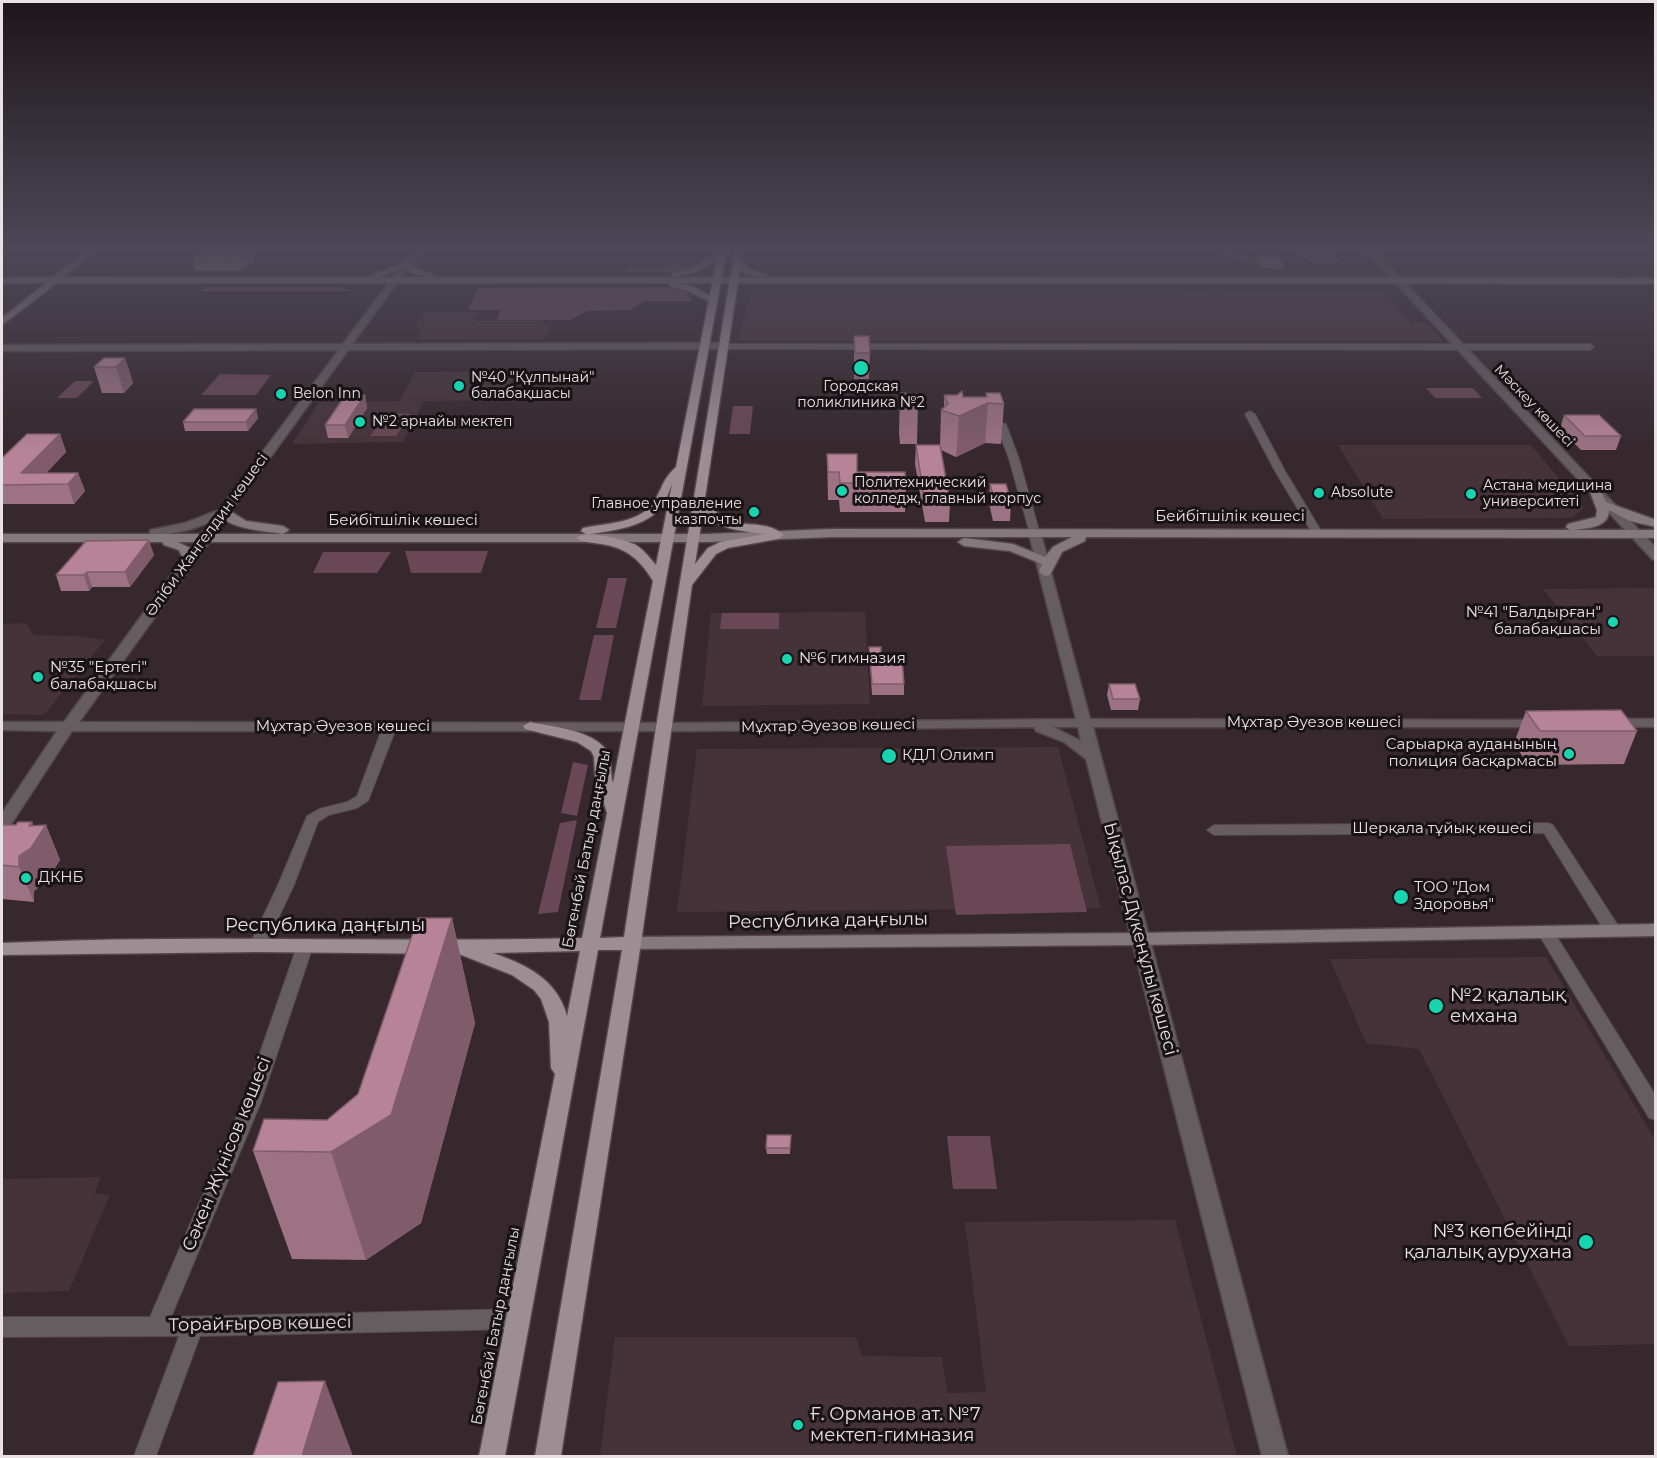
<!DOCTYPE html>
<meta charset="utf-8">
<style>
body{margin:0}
#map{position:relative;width:1657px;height:1458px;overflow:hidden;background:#36282d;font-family:Montserrat,sans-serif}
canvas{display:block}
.frame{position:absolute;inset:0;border:3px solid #eae1e4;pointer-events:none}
</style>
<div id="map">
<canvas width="1657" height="1458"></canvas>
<div class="frame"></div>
</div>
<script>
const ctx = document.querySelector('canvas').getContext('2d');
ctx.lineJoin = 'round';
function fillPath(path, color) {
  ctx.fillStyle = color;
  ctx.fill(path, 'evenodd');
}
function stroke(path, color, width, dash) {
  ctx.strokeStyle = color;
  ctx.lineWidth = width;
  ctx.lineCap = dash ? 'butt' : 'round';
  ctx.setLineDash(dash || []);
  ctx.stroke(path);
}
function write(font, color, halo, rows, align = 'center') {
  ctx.font = font + ' Montserrat,sans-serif';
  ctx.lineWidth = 6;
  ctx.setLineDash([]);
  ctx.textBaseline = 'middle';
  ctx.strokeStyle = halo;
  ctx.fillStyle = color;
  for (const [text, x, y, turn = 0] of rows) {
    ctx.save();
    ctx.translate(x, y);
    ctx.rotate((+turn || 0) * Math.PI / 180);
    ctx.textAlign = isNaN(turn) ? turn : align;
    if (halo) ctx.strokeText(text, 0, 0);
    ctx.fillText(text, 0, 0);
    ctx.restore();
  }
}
const built = new Path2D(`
 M752 289 1382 290 1411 323H1427L1443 341H738Z
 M424 312H479L475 321H544L542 325H550L544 339H416L423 328 414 327Z
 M515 371 504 400 424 401 403 442 292 444 319 402 400 401 415 372Z
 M1338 445H1531L1584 508 1572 518 1383 519Z
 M1655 588V656H1597L1543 589Z
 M865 612 870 704 702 706 711 613Z
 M26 623 34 635 78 636 105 640 44 715 2 714V624Z
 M1058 747 1101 908 677 912 697 749Z
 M1546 957 1655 1140V1344L1569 1346 1419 1049 1366 1043 1330 959Z
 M100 1177 95 1193 110 1195 69 1291 2 1293V1179Z
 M1175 1220 1237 1456H600L615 1337H856L862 1356 942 1357 947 1393 986 1392 965 1222Z`);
const green = new Path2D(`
 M1297 249H1329L1341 262H1309Z
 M688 265 676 272H626L631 266Z
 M205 287H340L353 291H200Z
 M671 287 687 291 692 301H644L630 310 588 311 570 320H497L500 310H468L478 288Z
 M220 374 271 375 256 395H201Z
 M75 381H94L77 398H57Z
 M1426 388H1473L1482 398H1435Z
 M733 406H753L750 434H729Z
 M387 413 412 414 396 436H370Z
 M405 551H488L481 573H411Z
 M323 552H391L377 573H313Z
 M608 578H627L616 628H596Z
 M722 613H779V629H720Z
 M594 635H614L601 700H579Z
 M573 762 588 765 577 816 561 813Z
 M577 820 558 912 538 914 560 823Z
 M1070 844 1087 912 956 915 946 846Z
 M947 1136H990L997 1189H953Z`);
const minor = new Path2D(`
 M1215 249H1226L1253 259 1246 261Z
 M719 344H1590L1594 347 1590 350 722 349 719 348Z
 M1250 411 1255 414 1285 471 1323 534 1322 536H1314L1275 471 1245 414Z
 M998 422 1006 424 1019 459 1040 534 1039 536 1035 537 1030 534 1009 459 996 424Z
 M390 722 397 726 368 801 357 808 329 815 318 822 294 885 265 946 263 950 257 952 251 950 249 946 278 885 307 816 319 809 347 802 357 796 383 726Z
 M1548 823 1553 825 1619 927 1621 931 1619 935H1607L1544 833 1214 835 1207 830 1214 825Z
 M1546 927 1552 929 1656 1096V1120L1649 1118 1538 933 1540 929Z
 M305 940 311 942 313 946 261 1102 171 1317 518 1309 525 1312 529 1319 525 1326 518 1329 200 1336 156 1456H134L179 1336 2 1337V1317H150L243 1102 297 946 299 942Z`);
const tertiary = new Path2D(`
 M414 249H422L352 344 722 343 727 346 722 349 348 350 79 722 689 723 1076 719 1029 534 1035 530 1041 534 1090 719 1547 720 1549 723 1542 727H1093L1288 1456H1262L1086 759 1064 742 1036 731 1034 727 689 731H72L8 829 2 830V813L57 731 2 730V722H64L210 522 192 529 154 537 150 536V530L185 523 219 510 339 350 2 351V345L343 344ZM1053 727H1078L1081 741Z
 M1364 249H1373L1656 548V560L1652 559Z
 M1611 719H1656V727L1606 726 1604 723Z`);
const secondary = new Path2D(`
 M89 249H98L63 277 1656 278V284L679 283 694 287 715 298 716 300 712 303 688 291 670 286 669 283H57L2 325V318L46 283H2V278L53 277Z
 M719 252 726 254 699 271 675 277 671 274 693 267Z
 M734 255H740L749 269 768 275 764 278 743 273 733 257Z
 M407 262 418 269 435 275 431 278 412 273 406 267 376 278 372 275Z
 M1596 489 1600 490 1606 502 1656 520V527L1630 521 1609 510C1609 528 1588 528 1574 530H1656V538L1086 537 1085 541 1062 552 1050 575 1045 576 1039 572 1042 564 1010 551 964 546 958 542 964 538 1013 544 1045 557 1053 547 1072 537H832L708 542H178L190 548 194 559 188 563 184 562 179 550 164 545 162 542H2V534H708L832 529 1570 530 1566 527 1568 524 1596 517 1597 510 1590 492Z
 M224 507 246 521 283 526 289 530 283 534C269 531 216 529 220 508Z
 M1656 924V936L1140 945 632 949 626 948 623 943 626 938 632 937 1140 933Z`);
const primary = new Path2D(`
 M719 249H727L600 938 624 937 656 727 735 249H743L705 498C730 538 760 514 784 535L778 539 728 548 716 554 692 585 641 943 561 1456H535L622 950H598L505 1456H479L555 1074 551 1068 549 1022 541 999 534 990 512 975 459 954 257 952 2 955V943C195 934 389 943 582 938L607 813 595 776 594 757 591 751 577 742 525 729 523 726 530 722C553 727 598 730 609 755 612 764 610 774 613 783L653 581C638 556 623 546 594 543 587 542 581 542 576 538 585 530 624 539 636 545 644 550 650 558 656 565L672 484C669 491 667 499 662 506 646 528 612 530 587 535L581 531 583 528C605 523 638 524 653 503 663 488 661 481 676 467ZM703 513C719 530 742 531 765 534L720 542 708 548 695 564ZM580 951 567 1016C557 979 527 965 493 953Z`);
const wall = new Path2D(`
 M204 249 254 260 242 271H195L192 260Z
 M1257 255 1284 265 1283 269 1263 268 1256 259Z
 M854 336 870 353 869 379H854Z
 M125 358 133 383 124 393H102L94 367Z
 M900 393 918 404 917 444H900L899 433Z
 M986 393 1004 404 1001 444 985 443 956 457 941 450 950 502 949 522H925L915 464 916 445H940L941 410 944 408V395L963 397H986Z
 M362 395H365L367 408 348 438H328L325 425Z
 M256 409 258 418 248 431H185L183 422Z
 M1564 415 1621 436 1616 450H1581L1560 429Z
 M60 434 66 452 46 473H78L85 491 74 504H2V458Z
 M827 454 857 472 906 483 905 512H840L839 500H828Z
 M990 484 1011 502 1010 521H993L989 503Z
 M154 555 130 587H92L89 591H61L56 575Z
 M869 647 904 684V695H872Z
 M1109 684 1140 699 1138 710H1111L1107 695Z
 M1526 711 1637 731 1624 764 1528 765 1514 743Z
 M32 822 33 826 46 825 60 860 46 882 34 891V902L2 899V825H16Z
 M452 918 475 1023 421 1223 366 1260 292 1259 253 1151 327 1120 358 1094Z
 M791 1135 790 1154H767L766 1148Z`);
const shadedWall = new Path2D(`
 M250 249H251L254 260 242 271 240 259Z
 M125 358 133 383 124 393 116 367Z
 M361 391 363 398 365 395 367 408 348 438 345 425Z
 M988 403 985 443 956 457 959 416Z
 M256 409 258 418 248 431 246 422Z
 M60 434 66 452 35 485 21 473Z
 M78 473 85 491 74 504 68 484Z
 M149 540 154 555 130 587 125 572Z
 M87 572 92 587 89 591 84 575Z
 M32 822 38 837 46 825 60 860 46 882 34 891V902L19 867V856L29 826Z
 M452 918 475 1023 421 1223 366 1260 331 1152Z
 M325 1381 353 1456H302Z`);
const building = new Path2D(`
 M204 249H250L240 259 192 260Z
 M1257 255H1277L1284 265H1264Z
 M854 336H869L870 353H855Z
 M104 358H125L116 367H94Z
 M348 391H361L359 395H365L345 425H325Z
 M962 391 963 397H987L986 393H1000L1004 404 988 403 959 416 941 410 948 404 944 395H957Z
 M900 393 917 394 918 404H901Z
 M194 409H256L246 422H183Z
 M1564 415H1599L1621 436H1585Z
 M27 434H60L21 473H78L68 484 2 485V458Z
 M916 445H940L950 502 925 503Z
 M827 454H857V472H905L906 483H840L839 472H828Z
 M990 484H1006L1011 502H995Z
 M149 540 125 572H87L84 575H56L86 541Z
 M869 647H881V657H902L904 684H872Z
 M1109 684H1135L1140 699H1113Z
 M1621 710 1637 731H1540L1526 711Z
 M18 822H32L29 826 46 825 31 848 19 856V867L2 865V825H16Z
 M418 918H452L391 1115 331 1152 253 1151 264 1119 327 1120 358 1094Z
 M767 1135H791L790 1148H766Z
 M325 1381 302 1456H253L278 1382Z`);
const markers = [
 [861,368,8,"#18d5b2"],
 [459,386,6,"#18d5b2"],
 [281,394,6,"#18d5b2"],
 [360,422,6,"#18d5b2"],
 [842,491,6,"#18d5b2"],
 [1319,493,6,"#18d5b2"],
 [1471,494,6,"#18d5b2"],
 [754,512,6,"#18d5b2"],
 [1613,622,6,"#18d5b2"],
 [787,659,6,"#18d5b2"],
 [38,677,6,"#18d5b2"],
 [1569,754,6,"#18d5b2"],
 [889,756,8,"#18d5b2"],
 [26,878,6,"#18d5b2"],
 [1401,897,8,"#18d5b2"],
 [1436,1006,8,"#18d5b2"],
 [1586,1242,8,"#18d5b2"],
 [798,1425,6,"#18d5b2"]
];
const farPoinames = [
 ["№40 \"Құлпынай\"",471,378],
 ["балабақшасы",471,394],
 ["Городская",861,387,"center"],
 ["поликлиника №2",861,403,"center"],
 ["Belon Inn",293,394],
 ["№2 арнайы мектеп",372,422],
 ["Политехнический",854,483],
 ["колледж, главный корпус",854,499],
 ["Астана медицина",1483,486],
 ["университеті",1483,502],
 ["Absolute",1331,493],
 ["Главное управление",742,504,"right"],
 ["казпочты",742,520,"right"]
];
const farStreetnames = [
 ["Мәскеу көшесі",1534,406,46]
];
const streetNames = [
 ["Бейбітшілік көшесі",1230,517],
 ["Бейбітшілік көшесі",403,521],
 ["Әліби Жангелдин көшесі",207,535,-54],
 ["Мұхтар Әуезов көшесі",1314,723],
 ["Мұхтар Әуезов көшесі",828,726,-1],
 ["Мұхтар Әуезов көшесі",343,727],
 ["Шерқала тұйық көшесі",1442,829],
 ["Бөгенбай Батыр даңғылы",587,849,-79],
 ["Бөгенбай Батыр даңғылы",496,1326,-79]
];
const poiNames = [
 ["№41 \"Балдырған\"",1601,613,"right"],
 ["балабақшасы",1601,630,"right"],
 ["№6 гимназия",799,659],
 ["№35 \"Ертегі\"",50,668],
 ["балабақшасы",50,685],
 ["Сарыарқа ауданының",1557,745,"right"],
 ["полиция басқармасы",1557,762,"right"],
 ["КДЛ Олимп",902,756],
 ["ДКНБ",38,878],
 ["ТОО \"Дом",1414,888],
 ["Здоровья\"",1414,905]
];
const nearStreetnames = [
 ["Республика даңғылы",828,921,-1],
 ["Республика даңғылы",325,926],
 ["Ықылас Дүкенұлы көшесі",1140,939,75],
 ["Сәкен Жүнісов көшесі",227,1154,-68],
 ["Торайғыров көшесі",260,1324,-1]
];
const nearPoinames = [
 ["№2 қалалық",1450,996],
 ["емхана",1450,1017],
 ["№3 көпбейінді",1572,1232,"right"],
 ["қалалық аурухана",1572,1253,"right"],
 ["Ғ. Орманов ат. №7",810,1415],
 ["мектеп-гимназия",810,1436]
];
fillPath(built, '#463339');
fillPath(green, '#694754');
stroke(minor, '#53464a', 2);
stroke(tertiary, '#53464a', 3);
stroke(secondary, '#53464a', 3);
stroke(primary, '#53464a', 3);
fillPath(minor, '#655d60');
fillPath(tertiary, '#655d60');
fillPath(secondary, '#84797d');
fillPath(primary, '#9c8e93');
fillPath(wall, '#9d7282');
fillPath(shadedWall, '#805c6a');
fillPath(building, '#b78497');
stroke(building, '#805c6a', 1.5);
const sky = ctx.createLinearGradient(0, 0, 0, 453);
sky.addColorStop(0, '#1e1619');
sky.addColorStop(0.55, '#4c4857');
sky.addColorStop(1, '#4c485700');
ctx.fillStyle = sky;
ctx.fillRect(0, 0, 1657, 453);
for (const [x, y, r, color] of markers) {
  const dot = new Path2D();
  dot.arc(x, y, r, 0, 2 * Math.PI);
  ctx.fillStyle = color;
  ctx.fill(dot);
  stroke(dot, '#191315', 2);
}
write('14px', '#eae1e4', '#191315', farPoinames, 'left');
write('14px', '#eae1e4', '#191315', farStreetnames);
write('15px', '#eae1e4', '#191315', streetNames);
write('15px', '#eae1e4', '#191315', poiNames, 'left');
write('18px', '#eae1e4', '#191315', nearStreetnames);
write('18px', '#eae1e4', '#191315', nearPoinames, 'left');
</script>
